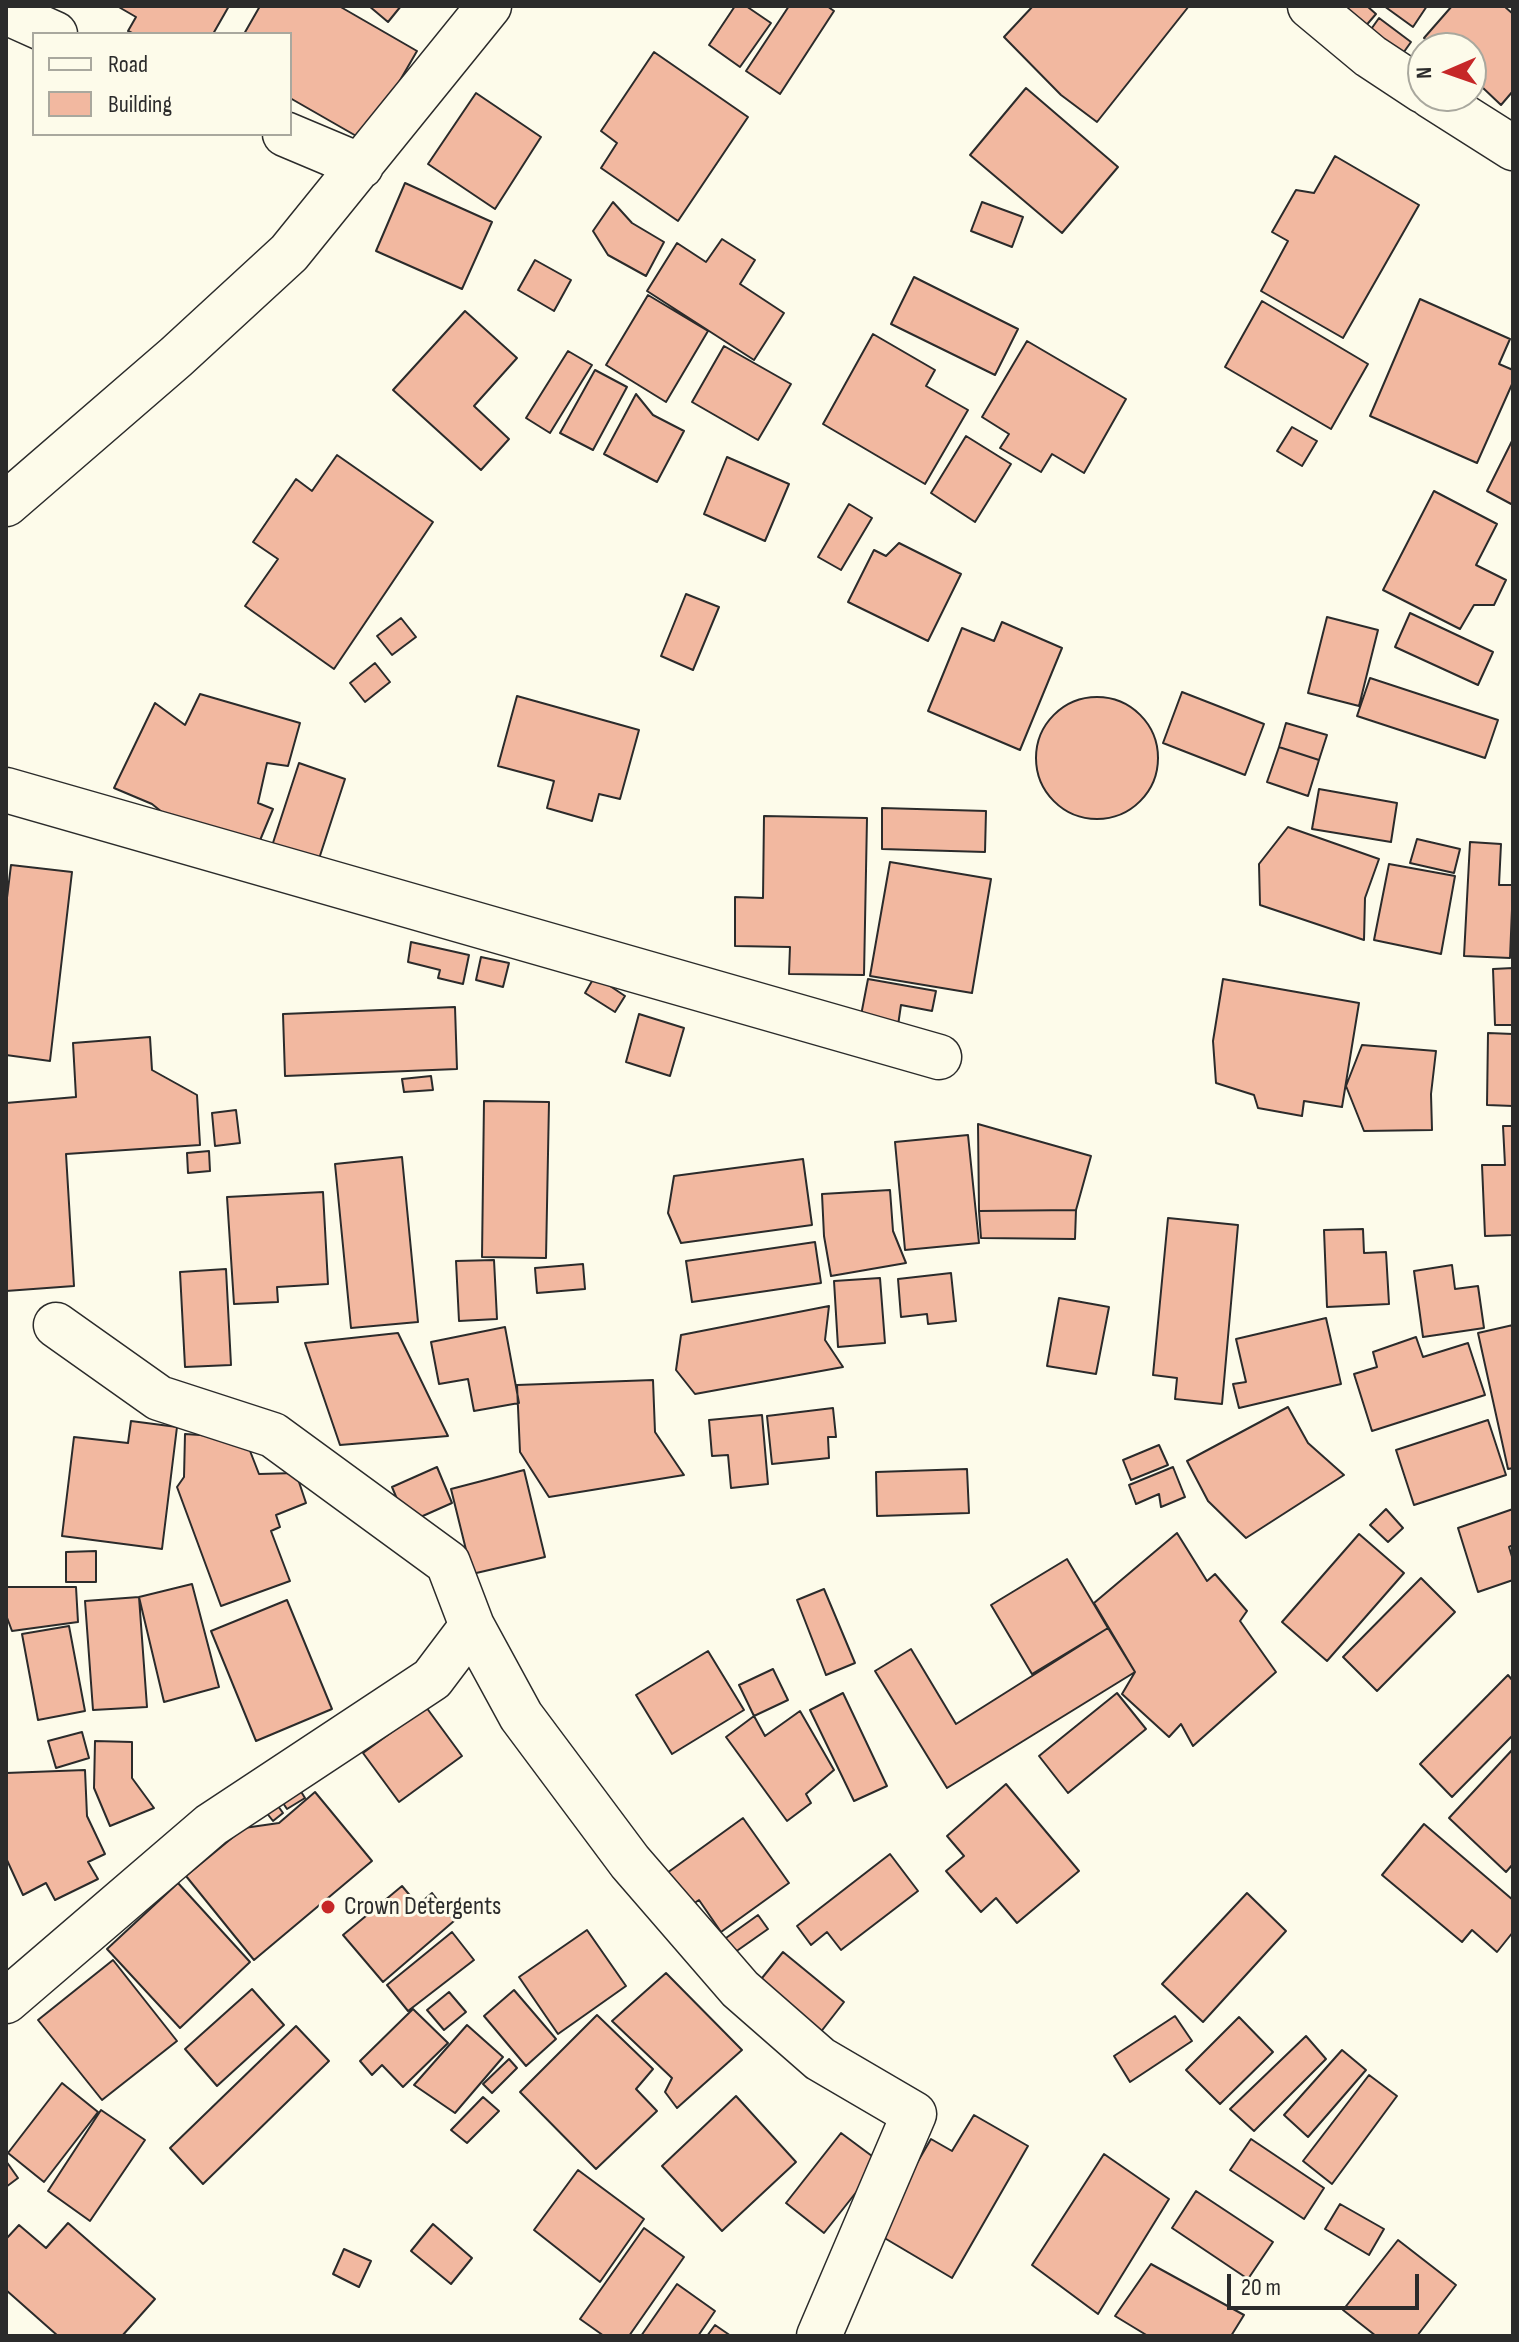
<!DOCTYPE html>
<style>
body{margin:0}
#map{position:relative;width:1519px;height:2342px;overflow:hidden;background:#fdfbea;font-family:"Sofia Sans Condensed",sans-serif}
canvas{display:block}
.frame{position:absolute;inset:0;border:8px solid #2b2b2b;pointer-events:none}
.legend{position:absolute;left:32px;top:32px;width:260px;height:104px;box-sizing:border-box;background:#fdfbea;border:2px solid #a9a89e;margin:0;padding:10px 14px;list-style:none;font-size:24px;color:#2b2b2b}
.legend li{display:flex;align-items:center;gap:16px;height:40px}
.legend b{width:40px;border:2px solid #a9a89e}
.north{position:absolute;left:1407px;top:32px;width:80px;height:80px;box-sizing:border-box;background:#fdfbea;border:2px solid #a9a89e;border-radius:50%;rotate:268deg;font-size:22px;font-weight:700;line-height:32px;text-align:center;color:#2b2b2b}
.north::after{content:'';display:block;margin:auto;width:28px;height:36px;background:#c62828;clip-path:polygon(50% 0,100% 100%,50% 72%,0 100%)}
.scale{position:absolute;left:1227px;top:2274px;width:192px;height:36px;box-sizing:border-box;border:4px solid #2b2b2b;border-top:0;padding-left:10px;font-size:24px;line-height:28px;white-space:nowrap;color:#2b2b2b;-webkit-text-stroke:6px #fdfbea;paint-order:stroke}
</style>
<div id="map">
<canvas width="1519" height="2342"></canvas>
<div class="frame"></div>
<ul class="legend">
<li><b style="height:10px;background:#fdfbea"></b>Road</li>
<li><b style="height:22px;background:#f2b8a0"></b>Building</li>
</ul>
<div class="north">N</div>
<div class="scale">20 m</div>
</div>
<script>
const ctx = document.querySelector('canvas').getContext('2d');
ctx.lineJoin = 'round';
function fillPath(path, color) {
  ctx.fillStyle = color;
  ctx.fill(path, 'evenodd');
}
function stroke(path, color, width, dash) {
  ctx.strokeStyle = color;
  ctx.lineWidth = width;
  ctx.lineCap = dash ? 'butt' : 'round';
  ctx.setLineDash(dash || []);
  ctx.stroke(path);
}
function write(font, color, halo, rows, align = 'center') {
  ctx.font = font + ' "Sofia Sans Condensed",sans-serif';
  ctx.lineWidth = 6;
  ctx.setLineDash([]);
  ctx.textBaseline = 'middle';
  ctx.strokeStyle = halo;
  ctx.fillStyle = color;
  for (const [text, x, y, turn = 0] of rows) {
    ctx.save();
    ctx.translate(x, y);
    ctx.rotate((+turn || 0) * Math.PI / 180);
    ctx.textAlign = isNaN(turn) ? turn : align;
    if (halo) ctx.strokeText(text, 0, 0);
    ctx.fillText(text, 0, 0);
    ctx.restore();
  }
}
const building = new Path2D(`
 M117 6H229L213 34H134L128 31 136 17Z
 M260 6H339L417 51 365 141 290 98V34H244Z
 M369 6H401L388 22Z
 M735 6H746L771 23 740 67 709 45Z
 M789 6H827L834 11 780 94 746 71Z
 M1033 6H1189L1097 122 1061 95 1004 37Z
 M1321 6H1367L1376 14 1357 36Z
 M1384 6H1427L1413 27Z
 M1452 6H1504L1513 14V91L1501 105 1482 87 1472 99 1471 48H1435L1424 38Z
 M1379 18 1411 42 1394 66 1362 42Z
 M654 52 748 117 678 221 601 168 617 143 601 131Z
 M1026 88 1118 167 1062 233 970 155Z
 M476 93 541 137 495 209 428 164Z
 M1335 156 1419 205 1343 338 1261 291 1288 241 1272 232 1296 190 1314 193Z
 M405 183 492 222 462 289 376 251Z
 M613 202 632 223 664 242 646 276 608 255 593 231Z
 M982 202 1023 217 1012 247 971 231Z
 M722 239 755 260 740 284 784 313 754 360 647 291 677 243 706 262Z
 M535 260 571 280 554 311 518 290Z
 M914 277 1018 329 995 375 891 324Z
 M648 295 708 331 666 402 606 365Z
 M1420 299 1510 339 1499 364 1513 370V382L1477 463 1370 416Z
 M1262 301 1368 364 1331 429 1225 367Z
 M465 311 517 358 474 406 509 439 481 470 393 390Z
 M873 334 935 370 926 386 968 410 925 484 823 424Z
 M1027 341 1126 399 1084 473 1052 454 1041 472 1000 448 1009 434 982 417Z
 M724 346 791 384 758 440 692 402Z
 M568 351 592 365 550 433 526 418Z
 M595 370 627 387 593 450 560 433Z
 M636 394 653 415 684 431 657 482 604 454Z
 M1292 427 1317 441 1302 466 1277 451Z
 M966 436 1011 464 975 522 931 493Z
 M1513 439V505L1487 491Z
 M337 455 433 522 334 669 245 606 278 559 253 542 296 479 312 491Z
 M727 457 789 484 765 541 704 514Z
 M1434 491 1497 524 1476 565 1506 580 1494 605H1474L1460 629 1383 590Z
 M849 504 872 518 841 570 818 557Z
 M899 543 961 574 928 641 848 602 874 550 886 556Z
 M686 594 719 607 693 670 661 656Z
 M1410 613 1493 652 1478 685 1395 647Z
 M1327 617 1378 630 1359 706 1308 693Z
 M401 618 416 637 392 655 377 636Z
 M1002 622 1062 648 1020 750 928 711 962 628 994 641Z
 M375 663 390 682 365 702 350 683Z
 M1370 678 1498 720 1485 758 1357 716Z
 M1182 692 1264 724 1245 775 1163 743Z
 M200 694 300 723 288 766 267 763 258 803 273 809 256 850 189 834 152 804 114 788 155 703 185 725Z
 M517 696 639 730 620 799 599 794 592 821 547 808 554 781 498 766Z
 M1036 758a61 61 0 1 1 122 0a61 61 0 1 1-122 0Z
 M1286 723 1327 735 1319 760 1279 747Z
 M1279 747 1319 760 1308 796 1267 782Z
 M299 763 345 779 316 868 270 852Z
 M1319 789 1397 803 1391 842 1312 829Z
 M882 808 986 811 985 852 882 849Z
 M764 816 867 818 864 975 789 974 790 947 735 946V897L763 898Z
 M1288 827 1379 859 1365 898 1364 940 1260 905 1259 864Z
 M1417 839 1460 849 1454 873 1410 863Z
 M1470 842 1501 844 1499 885H1513L1510 958 1464 956Z
 M890 862 991 879 972 993 870 976Z
 M1389 864 1455 876 1441 954 1374 940Z
 M11 865 72 872 50 1061 6 1055V906Z
 M411 942 469 955 463 984 438 978 440 970 408 962Z
 M481 957 509 963 503 987 476 980Z
 M1513 968V1025H1495L1493 969Z
 M595 976 625 996 615 1012 585 993Z
 M868 979 936 991 932 1011 901 1005 896 1039 858 1031Z
 M1223 979 1359 1003 1342 1107 1304 1101 1302 1116 1258 1108 1254 1095 1216 1083 1213 1041Z
 M455 1007 457 1069 285 1076 283 1014Z
 M639 1014 684 1028 670 1076 626 1062Z
 M1488 1033 1513 1034V1106L1487 1105Z
 M150 1037 152 1070 197 1095 200 1145 66 1154 74 1286 6 1291V1103L76 1097 73 1043Z
 M1362 1045 1436 1051 1431 1094 1432 1130 1364 1131 1346 1086Z
 M431 1076 433 1090 404 1092 402 1079Z
 M484 1101 549 1102 546 1258 482 1257Z
 M236 1110 240 1143 215 1146 212 1113Z
 M978 1124 1091 1156 1076 1210 979 1211Z
 M1503 1126H1513V1235L1485 1236 1482 1165H1505Z
 M968 1135 979 1243 905 1250 895 1142Z
 M209 1151 210 1171 188 1173 187 1153Z
 M402 1157 418 1322 351 1328 335 1164Z
 M803 1159 812 1225 681 1243 668 1213 674 1176Z
 M890 1190 893 1231 906 1263 831 1276 824 1236 822 1194Z
 M323 1192 328 1284 277 1287 278 1302 234 1304 227 1197Z
 M1076 1210 1075 1239 981 1238 979 1211Z
 M1168 1218 1238 1225 1222 1404 1175 1399 1177 1378 1153 1375Z
 M1363 1229 1364 1253 1386 1252 1389 1304 1327 1307 1324 1230Z
 M815 1242 821 1283 692 1302 686 1261Z
 M494 1260 497 1319 459 1321 456 1261Z
 M583 1264 585 1289 537 1293 535 1268Z
 M1452 1265 1455 1289 1478 1286 1484 1328 1423 1337 1414 1271Z
 M226 1269 231 1365 185 1367 180 1272Z
 M951 1273 956 1321 928 1324 927 1314 901 1317 898 1279Z
 M880 1278 885 1343 838 1347 834 1281Z
 M1059 1298 1109 1307 1096 1374 1047 1366Z
 M829 1306 825 1340 843 1367 695 1394 676 1370 681 1335Z
 M1326 1318 1341 1384 1239 1408 1233 1384 1246 1382 1236 1339Z
 M1513 1325V1468L1508 1469 1478 1333Z
 M505 1327 519 1403 474 1411 468 1379 439 1384 431 1342Z
 M398 1333 448 1436 340 1445 305 1343Z
 M1416 1337 1423 1357 1468 1343 1485 1395 1372 1431 1354 1374 1377 1367 1373 1352Z
 M653 1380 655 1432 684 1475 549 1497 520 1452 517 1385Z
 M1288 1407 1308 1443 1344 1475 1246 1538 1208 1501 1187 1461Z
 M833 1408 836 1437H828L829 1458 772 1464 767 1416Z
 M762 1415 768 1484 731 1488 728 1455 712 1456 709 1420Z
 M1488 1420 1506 1475 1414 1505 1396 1450Z
 M131 1421 177 1427 162 1549 62 1536 74 1437 128 1443Z
 M185 1434 245 1438 259 1474 296 1473 306 1503 276 1515 280 1527 271 1531 290 1581 221 1606 177 1487 184 1477Z
 M1159 1445 1168 1465 1131 1480 1123 1460Z
 M437 1467 452 1503 407 1523 392 1487Z
 M1173 1467 1185 1497 1161 1507 1159 1494 1136 1504 1129 1485Z
 M967 1469 969 1513 877 1516 876 1472Z
 M524 1470 545 1557 472 1574 451 1489Z
 M1386 1509 1403 1528 1388 1542 1370 1525Z
 M1513 1509V1545L1509 1547 1513 1560V1580L1478 1592 1458 1528Z
 M1177 1533 1207 1581 1215 1574 1247 1611 1240 1621 1276 1672 1193 1746 1181 1724 1169 1737 1122 1694 1135 1672 1094 1603Z
 M1359 1534 1404 1573 1327 1661 1282 1622Z
 M96 1551V1582H66V1552Z
 M1067 1559 1108 1628 1032 1674 991 1605Z
 M1421 1578 1455 1612 1377 1691 1343 1657Z
 M192 1584 219 1687 164 1702 139 1597Z
 M6 1587H76L78 1622 12 1631 6 1615Z
 M824 1589 855 1663 826 1675 797 1600Z
 M139 1597 147 1707 93 1710 85 1601Z
 M287 1600 332 1709 256 1741 211 1631Z
 M69 1626 85 1711 38 1720 22 1634Z
 M1108 1628 1135 1672 947 1788 875 1671 911 1649 956 1724Z
 M708 1651 744 1710 672 1754 636 1695Z
 M773 1669 788 1700 754 1716 739 1685Z
 M1508 1675 1513 1681V1735L1452 1797 1420 1764Z
 M843 1693 887 1786 854 1801 810 1710Z
 M1117 1693 1146 1729 1068 1793 1039 1756Z
 M426 1707 462 1756 399 1802 363 1753Z
 M800 1711 834 1770 806 1794 811 1803 787 1821 726 1737 754 1716 765 1736Z
 M82 1732 89 1758 56 1768 48 1741Z
 M95 1741 132 1742V1778L154 1808 110 1826 94 1788Z
 M1513 1749V1864L1506 1872 1449 1818Z
 M85 1770 87 1816 105 1854 88 1862 98 1879 55 1900 46 1883 23 1895 6 1858V1773Z
 M295 1782 305 1798 287 1809 277 1794Z
 M1006 1784 1079 1871 1017 1923 996 1898 981 1912 946 1871 964 1856 947 1836Z
 M315 1792 372 1861 254 1960 186 1876 244 1828 279 1823Z
 M273 1799 283 1813 273 1821 262 1807Z
 M743 1818 789 1883 721 1932 699 1900 690 1906 667 1873Z
 M1424 1824 1513 1900V1932L1497 1952 1472 1930 1462 1942 1382 1875Z
 M890 1854 918 1891 841 1950 827 1932 811 1945 797 1926Z
 M178 1883 250 1962 180 2028 107 1949Z
 M402 1886 418 1905 432 1893 454 1921 383 1982 343 1935Z
 M1247 1893 1286 1931 1203 2022 1162 1984Z
 M758 1915 768 1929 721 1962 712 1948Z
 M587 1930 626 1986 558 2034 519 1977Z
 M452 1932 474 1960 408 2011 387 1985Z
 M783 1952 844 2002 820 2033 758 1983Z
 M113 1960 177 2041 102 2100 38 2020Z
 M666 1973 742 2050 677 2108 665 2092 672 2078 612 2021Z
 M252 1989 284 2025 217 2086 185 2049Z
 M514 1990 556 2039 526 2066 484 2016Z
 M449 1992 466 2012 444 2030 427 2010Z
 M413 2009 448 2043 403 2087 382 2065 372 2075 360 2061Z
 M597 2015 653 2069 636 2089 657 2111 596 2169 520 2092Z
 M1175 2016 1192 2041 1130 2082 1114 2056Z
 M1239 2017 1273 2052 1220 2104 1186 2070Z
 M467 2025 503 2057 455 2113 414 2085Z
 M296 2026 329 2061 203 2184 170 2148Z
 M1306 2036 1326 2059 1254 2131 1230 2109Z
 M1342 2050 1366 2070 1308 2137 1284 2115Z
 M509 2059 517 2068 492 2093 483 2084Z
 M1369 2075 1397 2096 1332 2184 1303 2161Z
 M62 2083 98 2112 44 2182 8 2153Z
 M736 2096 796 2162 722 2231 662 2166Z
 M483 2097 499 2111 467 2143 451 2130Z
 M101 2110 145 2140 90 2221 48 2191Z
 M974 2115 1028 2146 952 2278 876 2233 931 2139 952 2151Z
 M841 2133 880 2162 824 2233 786 2203Z
 M1251 2139 1324 2188 1304 2219 1230 2170Z
 M1104 2154 1169 2199 1098 2314 1032 2265Z
 M6 2161 18 2178 6 2187Z
 M578 2170 644 2219 600 2282 534 2230Z
 M1196 2191 1273 2242 1248 2279 1172 2228Z
 M1340 2204 1384 2229 1369 2255 1325 2229Z
 M68 2223 155 2299 122 2336H58L6 2290V2239L19 2225 46 2248Z
 M433 2224 472 2258 451 2284 411 2251Z
 M644 2228 684 2257 629 2336H604L580 2319Z
 M1398 2240 1456 2285 1417 2336H1376L1343 2310Z
 M344 2249 371 2261 359 2287 333 2274Z
 M1151 2264 1244 2315 1231 2336H1148L1115 2316Z
 M677 2284 715 2311 698 2336H641Z
 M715 2325 731 2336H707Z`);
const street = new Path2D(`
 M1310 6 1370 56 1423 91
 M6 12 55 34
 M1431 96 1513 148
 M285 134 361 166
 M6 504 176 357 289 253 489 6
 M6 790 939 1057
 M472 1626 521 1716 630 1862 740 1989 820 2059 914 2114 819 2336
 M6 2001 211 1825 432 1679 472 1626 448 1563 273 1435 159 1398 56 1325`);
const markers = [
 [328,1907,8,"#c62828"]
];
const poiNames = [
 ["Crown Detergents",344,1907]
];
fillPath(building, '#f2b8a0');
stroke(building, '#2b2b2b', 2);
stroke(street, '#2b2b2b', 47);
stroke(street, '#fdfbea', 44);
for (const [x, y, r, color] of markers) {
  const dot = new Path2D();
  dot.arc(x, y, r, 0, 2 * Math.PI);
  ctx.fillStyle = color;
  ctx.fill(dot);
  stroke(dot, '#fdfbea', 3);
}
write('26px', '#2b2b2b', '#fdfbea', poiNames, 'left');
</script>
